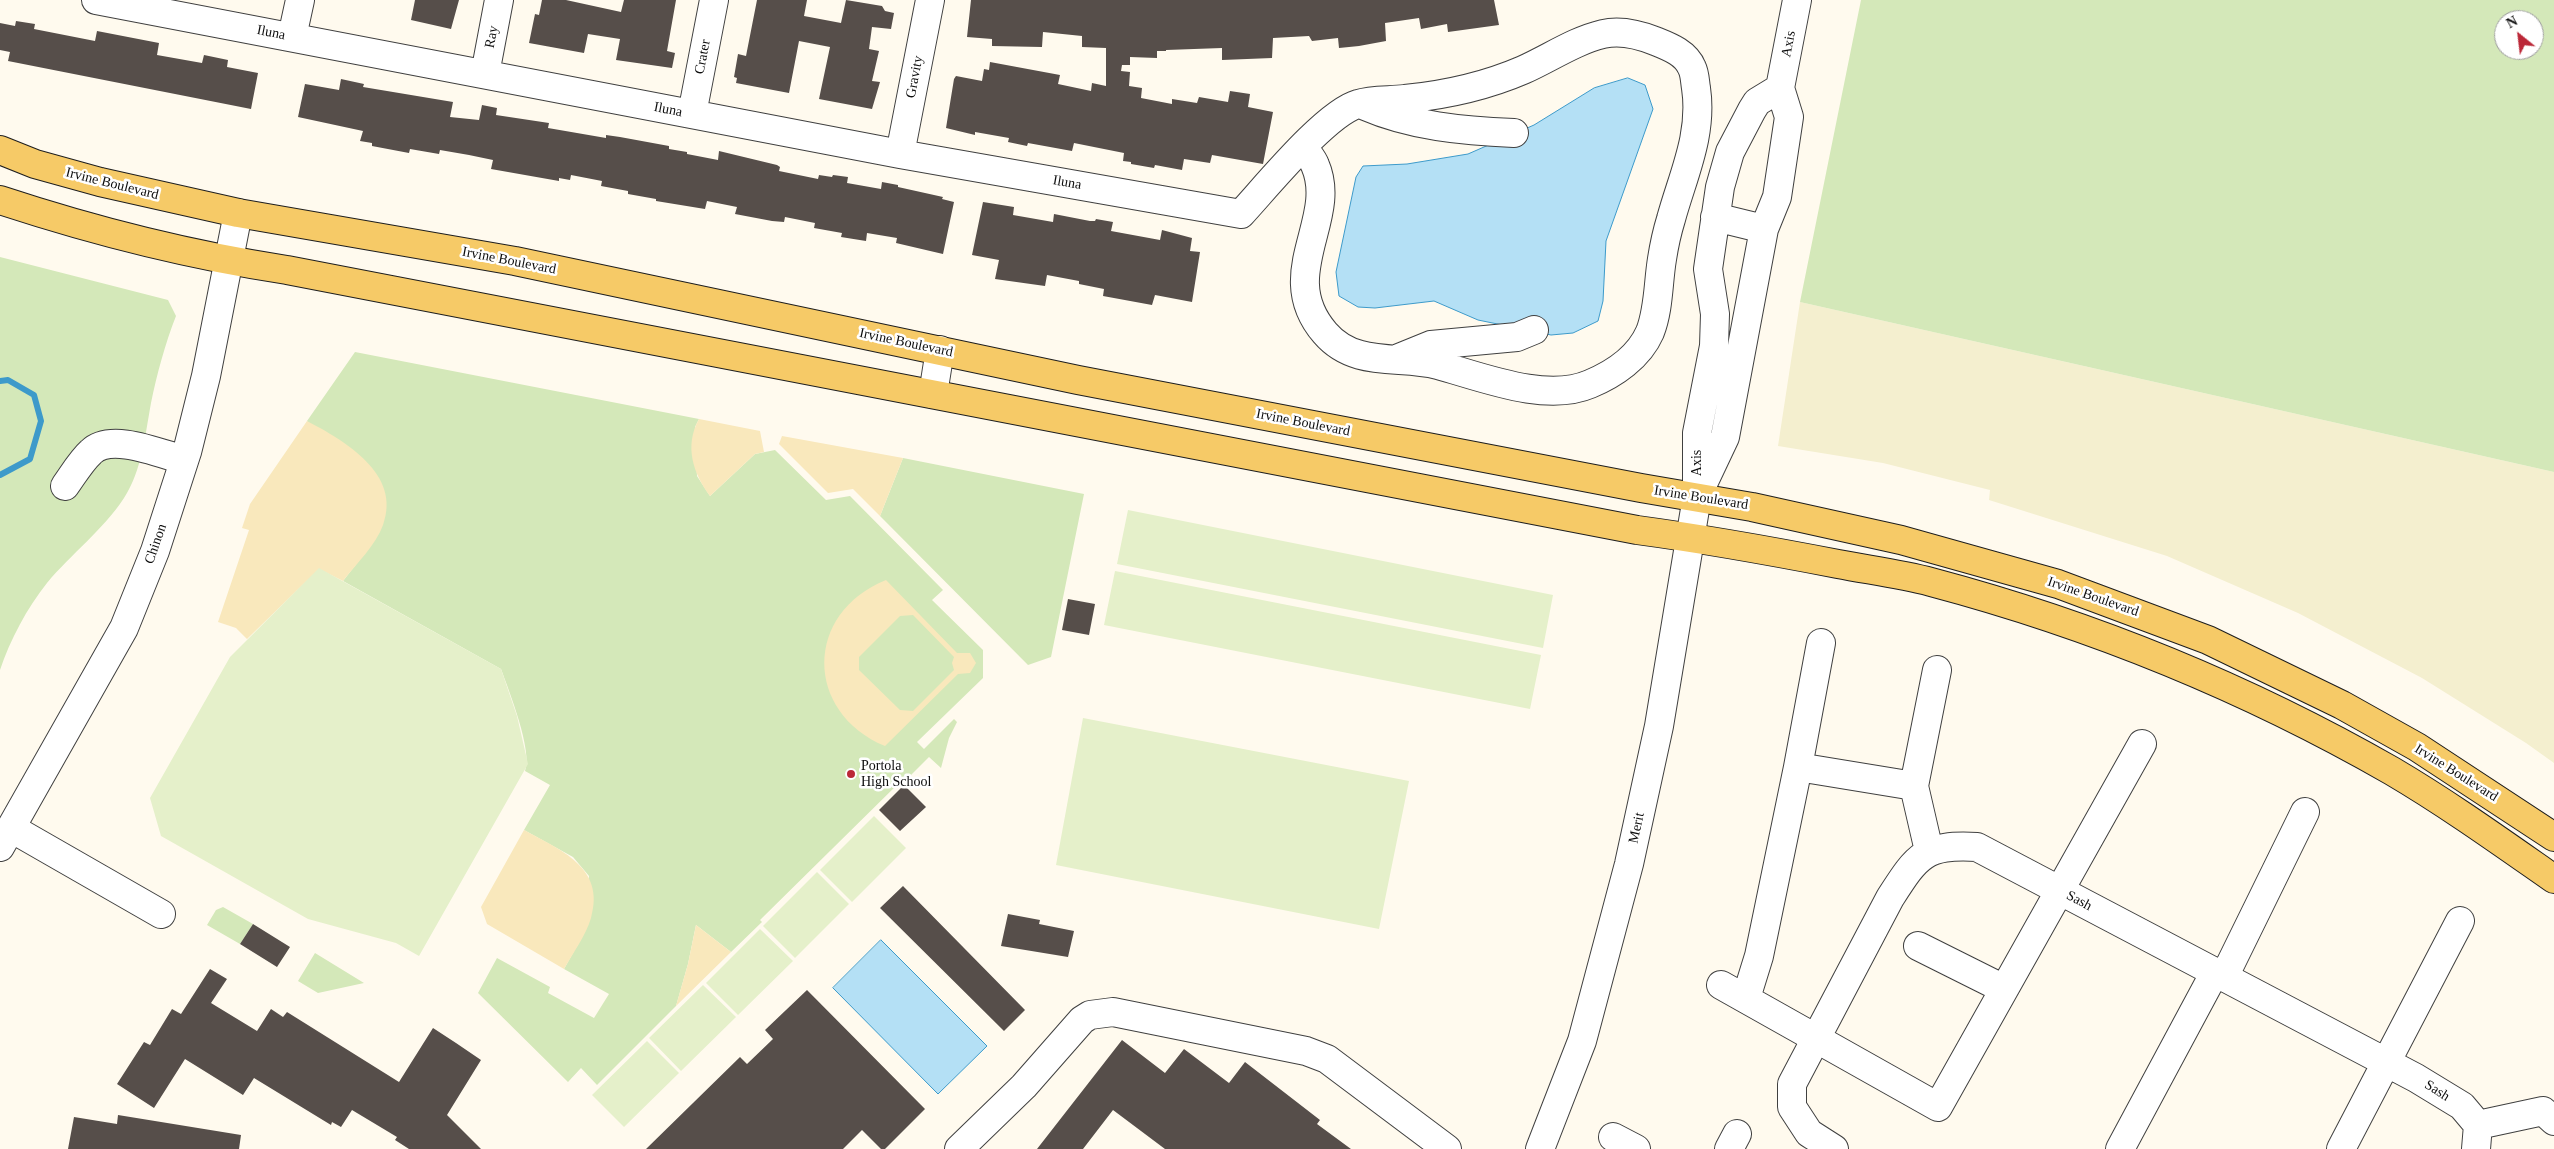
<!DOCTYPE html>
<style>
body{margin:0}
#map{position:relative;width:2554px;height:1149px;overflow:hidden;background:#fffaee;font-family:"Times New Roman",serif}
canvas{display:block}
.north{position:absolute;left:2494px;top:10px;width:50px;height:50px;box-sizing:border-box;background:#fff;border:1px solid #9e9e9e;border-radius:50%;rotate:331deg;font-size:14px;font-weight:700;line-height:20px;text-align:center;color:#0d0d0d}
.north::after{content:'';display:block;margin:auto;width:18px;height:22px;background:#bb2838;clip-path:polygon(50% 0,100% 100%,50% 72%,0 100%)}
</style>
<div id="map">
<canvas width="2554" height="1149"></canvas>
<div class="north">N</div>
</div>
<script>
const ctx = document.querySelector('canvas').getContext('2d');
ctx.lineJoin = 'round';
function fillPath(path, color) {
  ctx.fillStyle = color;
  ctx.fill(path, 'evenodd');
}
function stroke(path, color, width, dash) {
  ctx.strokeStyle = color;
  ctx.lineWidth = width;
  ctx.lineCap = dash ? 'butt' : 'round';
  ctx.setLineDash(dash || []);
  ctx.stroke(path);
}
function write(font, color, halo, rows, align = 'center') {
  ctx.font = font + ' "Times New Roman",serif';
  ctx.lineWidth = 5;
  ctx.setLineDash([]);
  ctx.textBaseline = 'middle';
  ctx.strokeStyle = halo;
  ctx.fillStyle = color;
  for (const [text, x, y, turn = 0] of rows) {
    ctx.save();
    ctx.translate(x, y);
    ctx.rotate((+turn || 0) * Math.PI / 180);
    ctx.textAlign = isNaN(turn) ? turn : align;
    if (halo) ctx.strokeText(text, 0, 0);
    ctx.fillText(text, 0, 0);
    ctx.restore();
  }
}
const farmland = new Path2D(`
 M1800 302 2554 472V763L2526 743 2422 678 2298 613 2167 556 1989 500 1990 490 1883 463 1778 446Z`);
const green = new Path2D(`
 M1861 0H2554V472L1800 302ZM2504 20H2534V50H2504Z
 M0 257 168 300 176 316C165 344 157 374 151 403 145 436 142 470 124 498 103 530 71 554 47 583 27 608 10 640 0 670Z
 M355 352 699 419 695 427 697 476 710 496 755 454 775 450 826 500 850 496 943 590 932 600 983 650V678L917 742 924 749 954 719 957 722 949 738 941 768 929 757 903 783 901 781 760 920 762 922 731 952 696 925 688 964 676 1006 597 1085 581 1068 568 1082 478 993 497 958 550 987 548 993 594 1018 609 994 564 969 584 933 589 876 573 857 524 830 550 785 525 771C533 751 509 691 501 669L343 581 374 541 307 421Z
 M903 458 1084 494 1051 657 1028 665 880 516Z
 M223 907 253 924 240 944 207 925 216 910Z
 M315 953 364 983 318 993 298 981Z`);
const sand = new Path2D(`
 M699 419 760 431 764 452 755 454 710 496C693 473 684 446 699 419Z
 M307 421C345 441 402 474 383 525 376 545 356 564 343 581L319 569 247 639 236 628 218 622 249 530 242 528 250 504Z
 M782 436 903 458 880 516 853 489 828 493 779 444Z
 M886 580 957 653H970L976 663 970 673 958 674 885 746C804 712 804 613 886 580ZM913 615 954 657 952 663 954 670 913 711 900 710 859 670V657L900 616Z
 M524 830C560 850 606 867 591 918 586 935 573 953 564 969L487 924 481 907Z
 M696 925 731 952 676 1006 688 964Z`);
const pitch = new Path2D(`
 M1128 510 1553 595 1543 648 1117 564Z
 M319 568 501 669 517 716 528 764 419 956 396 943 308 919 161 836 150 798 230 657Z
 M1115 571 1541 655 1530 709 1104 625Z
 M1083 718 1409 781 1379 929 1056 865Z
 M874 816 906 848 852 902 820 870Z
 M817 872 849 904 795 958 763 926Z
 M760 929 793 961 738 1015 706 983Z
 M703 985 736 1017 681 1071 649 1038Z
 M647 1041 679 1073 624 1127 592 1095Z`);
const water = new Path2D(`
 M1628 78 1645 85 1653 109 1606 241 1603 301 1598 321 1573 333 1551 335 1478 320 1434 301 1375 308 1358 307 1339 296 1336 272 1356 177 1363 166 1407 164 1468 154 1534 125 1594 88Z
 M881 940 987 1046 938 1094 833 988Z`);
const stream = new Path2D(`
 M0 381 8 380 34 395 41 421 30 459 0 475`);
const building = new Path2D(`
 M415 0H459L451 29 411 20Z
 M542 0H566L621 12 624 0H676L667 51 675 53 672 68 616 60 620 39 588 34 584 53 529 43 535 14 539 15Z
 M757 0H807L804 16 841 23 846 0 882 6 885 11 894 13 891 29 872 27 869 49 879 51 872 81 880 82 872 109 819 99 830 47 799 41 789 93 736 83 737 78 734 77 738 54 746 56Z
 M971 0H1494L1499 25 1448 32 1447 24 1421 29 1419 18 1385 23 1386 41 1359 46 1339 48 1338 38 1312 41 1309 36 1273 38 1272 58 1222 60V48L1166 50V51H1157V58L1130 57V65H1122L1121 71 1130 72 1129 86 1142 88 1141 98 1172 104V99L1197 103 1199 97 1228 102 1230 91 1250 94 1248 107 1273 112 1263 164 1212 155 1210 163 1184 159 1182 170 1155 165 1154 168 1131 164V162L1123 161 1124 153 1074 143 1072 151 1028 143 1027 146 1008 142 1009 138 975 132V135L946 128 954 79 956 76 982 81 984 69 989 70 990 62 1060 75 1058 84 1091 91 1092 83 1106 86V48L1082 47V36L1043 32 1042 47 992 46V39L967 37Z
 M16 21 35 24 34 29 95 41 97 31 159 43 157 55 202 63 204 55 228 60 227 67 258 73 251 109 8 61 10 52 0 50V23L15 26Z
 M341 79 364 84 363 87 453 102 450 117 479 120 482 105 497 108 496 115 549 123 548 128 606 138V135L620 137 669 146V149L687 152V154L718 160 719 151 777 165 780 167 779 171 818 179 819 175 832 177 833 175 848 177 847 183 881 189 882 182 898 185V187L943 197 942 199 954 202 943 254 896 243 897 238 867 233 866 241 841 237 842 233 814 228 815 223 785 217 784 222 772 221 735 214 737 207 707 201 705 209 656 201V199L628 194V191L601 186 602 181 571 175 570 180 559 178V181L491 169 493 160 469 155 440 150 439 154 410 149 409 153 372 146V143L360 141 363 131 298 117 305 84 339 90Z
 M983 202 1014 207 1013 215 1053 222 1054 214 1090 221H1095L1096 219 1113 222 1111 231 1160 240 1162 230 1192 238 1190 251 1200 252 1192 302 1155 295 1152 305 1103 296 1104 289 1079 284V281L1047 275 1045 286 995 279 999 260 972 255Z
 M1068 599 1095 604 1089 635 1062 630Z
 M904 785 926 807 900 831 879 810Z
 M903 886 1025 1010 1004 1031 880 908Z
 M1008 914 1040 920 1039 924 1074 931 1068 957 1001 946Z
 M253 924 290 947 277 967 240 944Z
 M210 969 227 979 211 1003 257 1031 271 1009 283 1017 287 1012 399 1082 433 1028 456 1043 481 1060 447 1115 481 1149H409L395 1140 397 1137 352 1110 341 1127 332 1122 331 1125 254 1078 243 1095 185 1059 154 1108 117 1084 144 1042 150 1045 172 1009 181 1014Z
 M807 990 925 1109 885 1149H881L862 1130 843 1149H646L740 1057 747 1064 773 1039 765 1030Z
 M1122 1040 1165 1073 1184 1049 1229 1083 1245 1062 1320 1120 1317 1124 1351 1149H1165L1113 1110 1083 1149H1037Z
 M118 1115 241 1135 239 1149H68L74 1117 117 1124Z`);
const minor = new Path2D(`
 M96 0 900 154 1241 214C1266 187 1326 113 1358 104 1373 99 1390 101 1405 99 1445 95 1486 86 1523 70 1550 58 1574 41 1603 34 1620 30 1640 35 1655 41 1670 47 1686 53 1692 68 1695 74 1695 83 1696 88 1703 135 1683 175 1671 219 1667 232 1664 246 1662 259 1658 283 1659 309 1650 332 1639 357 1614 374 1590 384 1546 403 1482 377 1438 365 1399 355 1355 368 1325 333 1274 274 1339 220 1315 165 1313 159 1307 153 1304 148
 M292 37 300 0
 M485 74 499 0
 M1365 106C1411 126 1463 131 1514 133
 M692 114 714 0
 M900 154 930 0
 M1715 217 1764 229
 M1399 358 1431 345 1517 337 1534 330
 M933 394 940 350
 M65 486C73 475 81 461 91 452 111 432 161 454 184 460
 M1699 492 1725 437 1764 229 1777 197 1789 117 1780 88 1797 0
 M1798 767 1914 786
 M11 828 161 914
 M0 847 124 628 155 551 187 452 206 376 238 213
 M1929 851 1914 786 1937 670
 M1918 946 2004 989
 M2224 977 2305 812
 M1721 985 1938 1107 2142 744
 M1746 998 1759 956 1798 767 1821 643
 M2478 1125 2543 1111 2554 1121
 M1613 1137 1636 1149
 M959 1149 1024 1086 1082 1020 1090 1015 1113 1012 1306 1051 1327 1059 1447 1149
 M1540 1149 1582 1041 1629 864 1659 726 1697 497V433L1714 346 1715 314 1708 269 1720 187 1730 152 1752 110 1757 102 1780 88
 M1729 1149 1737 1134
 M1834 1149 1809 1133 1792 1107V1084L1890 898C1917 856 1924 844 1977 847L2416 1078 2462 1106 2478 1125
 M2120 1149 2215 972
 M2341 1149 2460 921
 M2476 1149 2478 1125`);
const major = new Path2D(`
 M0 150 35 164 100 182 238 213 515 261 1078 380 1641 488 1752 507 1901 540 2058 584 2208 640 2342 705 2417 747 2554 837
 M0 200C94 231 189 255 287 270L1637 530C1704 539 1771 551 1838 564 1869 570 1901 574 1931 582 2093 625 2247 688 2392 771 2448 804 2501 842 2554 879`);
const markers = [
 [851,774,5,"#bb2838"]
];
const streetNames = [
 ["Iluna",271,33,11],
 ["Ray",492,37,-79],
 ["Axis",1789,44,-79],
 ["Crater",703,57,-79],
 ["Gravity",915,77,-79],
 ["Iluna",668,110,11],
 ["Iluna",1067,183,10],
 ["Irvine Boulevard",112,184,14],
 ["Irvine Boulevard",509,261,11],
 ["Irvine Boulevard",906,343,12],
 ["Irvine Boulevard",1303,423,11],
 ["Axis",1697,463,-90],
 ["Irvine Boulevard",1701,498,9],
 ["Chinon",156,544,-71],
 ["Irvine Boulevard",2093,597,19],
 ["Irvine Boulevard",2456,773,32],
 ["Merit",1637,828,-78],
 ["Sash",2079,901,28],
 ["Sash",2437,1091,32]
];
const poiNames = [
 ["Portola",861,766],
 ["High School",861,782]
];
fillPath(farmland, '#f4efcf');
fillPath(green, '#d4e8b9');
fillPath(sand, '#f9e8bc');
fillPath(pitch, '#e5f0ca');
fillPath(water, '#b4e0f5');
stroke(water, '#3d9aca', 1);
stroke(stream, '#3d9aca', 6);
fillPath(building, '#564e4a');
stroke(minor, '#404040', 30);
stroke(major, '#1e1e1e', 30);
stroke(minor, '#fff', 28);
stroke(major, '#f6ca67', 28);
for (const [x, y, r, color] of markers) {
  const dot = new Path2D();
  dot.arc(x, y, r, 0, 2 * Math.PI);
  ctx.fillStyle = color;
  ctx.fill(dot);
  stroke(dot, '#fff', 2);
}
write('14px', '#0d0d0d', '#fff', streetNames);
write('14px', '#0d0d0d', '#fff', poiNames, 'left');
</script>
